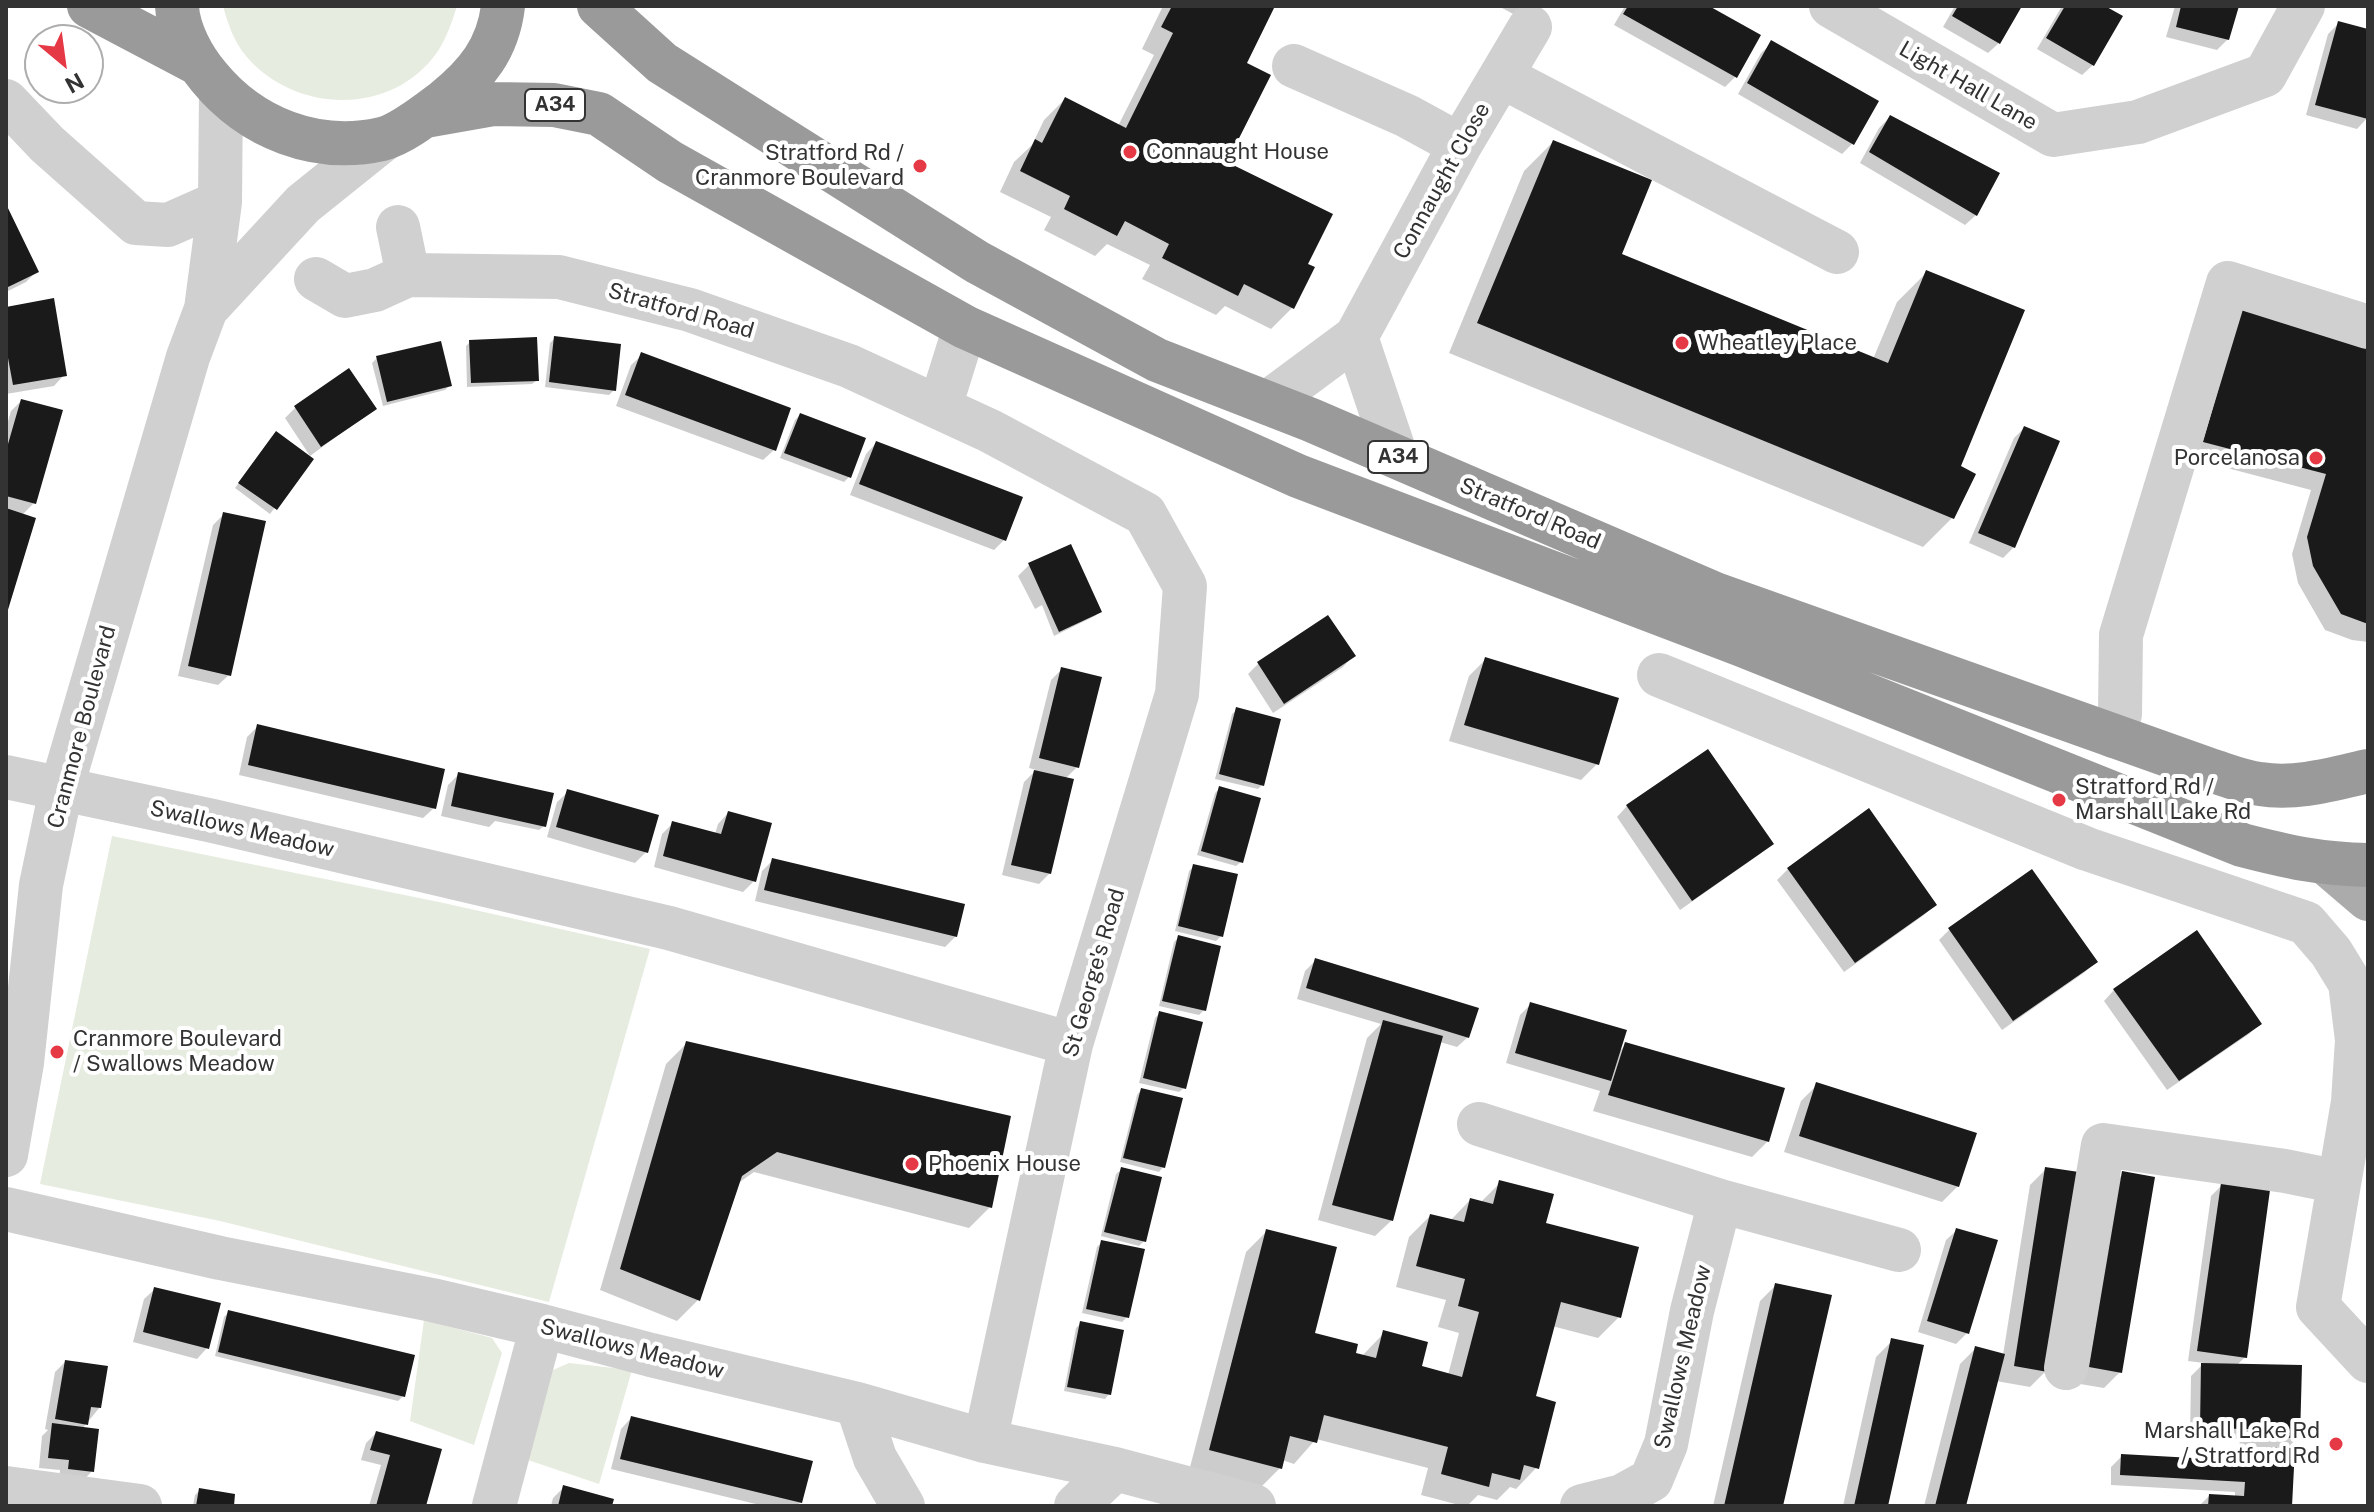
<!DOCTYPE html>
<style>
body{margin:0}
#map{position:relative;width:2374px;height:1512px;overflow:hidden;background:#fff;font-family:"Public Sans",sans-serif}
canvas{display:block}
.frame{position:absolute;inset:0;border:8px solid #333;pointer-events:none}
.north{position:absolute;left:24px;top:24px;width:80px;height:80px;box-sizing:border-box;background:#fff;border:2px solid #adadad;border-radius:50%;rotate:151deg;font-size:22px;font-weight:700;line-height:32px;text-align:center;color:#333}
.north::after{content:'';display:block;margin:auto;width:28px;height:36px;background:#e63946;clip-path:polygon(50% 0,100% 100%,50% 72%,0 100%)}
</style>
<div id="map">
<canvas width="2374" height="1512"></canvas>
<div class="frame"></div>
<div class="north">N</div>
</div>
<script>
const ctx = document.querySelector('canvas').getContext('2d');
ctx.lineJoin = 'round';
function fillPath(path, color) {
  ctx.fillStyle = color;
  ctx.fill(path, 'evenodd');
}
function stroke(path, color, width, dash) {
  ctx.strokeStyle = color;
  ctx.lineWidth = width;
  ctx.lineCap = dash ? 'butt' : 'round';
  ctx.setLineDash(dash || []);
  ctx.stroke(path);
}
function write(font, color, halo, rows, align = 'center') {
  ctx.font = font + ' "Public Sans",sans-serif';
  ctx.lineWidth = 8;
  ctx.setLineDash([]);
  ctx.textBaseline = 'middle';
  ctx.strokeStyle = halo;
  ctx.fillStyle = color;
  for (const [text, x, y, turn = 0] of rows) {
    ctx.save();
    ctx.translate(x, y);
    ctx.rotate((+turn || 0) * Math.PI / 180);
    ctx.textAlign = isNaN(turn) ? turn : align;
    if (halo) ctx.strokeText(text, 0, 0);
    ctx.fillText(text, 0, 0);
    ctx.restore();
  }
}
const green = new Path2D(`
 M223 6H457C452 22 447 37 438 51 393 117 295 114 246 56 234 42 228 24 223 6Z
 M112 836 439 902 650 949 549 1302 220 1221 40 1184Z
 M424 1320 492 1338 502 1353 474 1445 410 1421Z
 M569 1363 632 1370 599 1484 528 1460 553 1370Z`);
const shadow = new Path2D(`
 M1163 6H1273L1244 64 1224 163 1305 265 1292 308 1271 329 1225 306 1216 315 1142 279 1150 265 1107 244 1095 256 1044 230 1051 217 1000 192 1014 162 1032 145 1044 120 1065 99 1118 126 1154 55 1142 49Z
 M1503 6H1524L1517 16 1502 8Z
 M1625 6H1705L1735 77 1725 87 1614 25Z
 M1955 6H2020L1999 43 1988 53 1943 27Z
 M2062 6H2101L2093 65 2082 75 2037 49Z
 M2175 6H2236L2228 39 2217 50 2166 37Z
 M2339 23 2368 31V117L2357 129 2306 115 2328 34Z
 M1772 43 1852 144 1842 154 1738 94 1761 53Z
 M1890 117 1976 215 1965 225 1860 163 1879 128Z
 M1553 142 1619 255 1873 359 1897 302 1927 272 1958 467 1952 518 1923 547 1449 353 1524 171Z
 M6 209 37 271 26 282 6 292Z
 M6 309 64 375 54 386 6 394Z
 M2227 325 2368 350V642L2352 640 2325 630 2298 583 2292 554 2311 490 2189 458Z
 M555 338 614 390 609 395 545 387 550 343Z
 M470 342 537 380 532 384 467 387 466 346Z
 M642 355 774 450 763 460 616 406 631 365Z
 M377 358 450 385 445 390 383 406 372 363Z
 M348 371 344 431 310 456 285 418 295 408Z
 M21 401 34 503 22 515 6 609V428L11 411Z
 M800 415 849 477 844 482 780 458 795 420Z
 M2024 428 2014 547 2003 558 1969 543 2014 438Z
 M271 438 311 460 270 514 235 488Z
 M876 443 1004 540 994 550 850 495 866 454Z
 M224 514 229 675 218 685 178 676 213 525Z
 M1070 547 1100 612 1095 616 1054 636 1042 605 1035 609 1018 576 1029 565Z
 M1353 656 1343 667 1273 713 1248 674 1258 664Z
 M1485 660 1597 764 1581 780 1449 741 1469 676Z
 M1062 669 1077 767 1065 779 1050 873 1039 884 1002 875 1024 782 1036 770 1029 768 1051 680Z
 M1237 710 1262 785 1258 789 1215 779 1232 714Z
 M258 726 434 808 423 818 239 775 247 737Z
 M459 774 544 826 539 830 495 821 489 827 441 816 448 785Z
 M1220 788 1241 862 1236 866 1197 855 1215 793Z
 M568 792 646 852 635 863 547 837 557 802Z
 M1627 806 1771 844 1760 854 1680 910 1617 817Z
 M1868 811 1934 905 1924 915 1844 972 1777 880 1788 869Z
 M728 813 754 881 743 892 654 867 662 834 673 823 715 834 718 824Z
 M773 860 956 936 945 947 755 901 762 871Z
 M1194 866 1221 936 1216 941 1175 931 1189 871Z
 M1950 929 2095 962 2085 972 2002 1030 1939 940Z
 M1178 938 1204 1010 1199 1015 1159 1006 1174 942Z
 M1316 960 1468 1037 1457 1047 1440 1042 1392 1220 1375 1236 1318 1220 1367 1038 1381 1024 1297 999 1305 971Z
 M2114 990 2260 1023 2249 1034 2167 1090 2104 1001Z
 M1531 1004 1618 1053 1626 1044 1768 1141 1752 1157 1593 1111 1600 1091 1506 1063 1520 1015Z
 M1160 1013 1184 1088 1179 1092 1139 1083 1155 1018Z
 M687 1043 990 1207 969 1228 754 1172 737 1184 698 1300 677 1321 600 1290 666 1064Z
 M1817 1085 1958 1186 1942 1202 1784 1152 1801 1101Z
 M1141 1090 1163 1167 1159 1172 1120 1162 1137 1095Z
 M2046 1169V1371L2030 1387 1996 1381 1964 1506H1924L1960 1364 1976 1348 2003 1355 2030 1185Z
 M1121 1170 1144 1241 1139 1246 1101 1236 1116 1174Z
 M2123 1174 2120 1372 2104 1388 2074 1383 2107 1190Z
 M1500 1183 1544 1225 1619 1317 1598 1338 1552 1326 1534 1398 1537 1467 1516 1489 1510 1487 1497 1500 1478 1495 1467 1506H1463L1421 1495 1428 1468 1316 1439 1294 1464 1282 1460 1280 1468 1259 1489 1189 1471 1246 1252 1267 1231 1312 1335 1362 1356 1384 1333 1419 1368 1448 1375 1459 1333 1438 1327 1446 1300 1396 1287 1409 1237 1430 1216 1450 1221 1470 1200 1480 1203Z
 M2222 1185 2245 1357 2236 1366 2298 1437 2286 1450 2290 1506H2199L2209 1496 2235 1497V1492L2111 1485V1467L2122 1456 2256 1463V1459L2268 1447H2239L2240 1439 2190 1438 2191 1376 2204 1363 2188 1361 2211 1196Z
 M1957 1230 1996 1242 1967 1333 1956 1344 1918 1332 1946 1240Z
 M1102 1242 1127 1317 1122 1322 1082 1313 1097 1247Z
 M1776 1285 1781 1506H1713L1760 1301Z
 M155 1289 207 1348 197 1359 133 1342 144 1299Z
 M229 1312 403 1396 398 1401 215 1356 224 1317Z
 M1081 1323 1109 1394 1105 1399 1064 1391 1076 1328Z
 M1892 1341 1886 1506H1843L1876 1357Z
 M65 1362 100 1407 82 1429 92 1471 82 1482 59 1479 60 1470 39 1468 42 1436 48 1430 45 1429 55 1372Z
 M631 1418 801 1502 796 1506H764L611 1469 621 1429Z
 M376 1433 423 1506H369L381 1465 361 1460 366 1443Z
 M564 1487 610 1506H551L553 1498Z
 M200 1490 231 1506H193L195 1495Z`);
const building = new Path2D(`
 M1172 6H1275L1247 63 1271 75 1227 162 1333 214 1308 264 1315 267 1294 309 1244 284 1238 296 1162 258 1169 244 1125 221 1117 236 1064 209 1070 196 1020 171 1035 139 1042 143 1065 97 1126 128 1173 33 1161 27Z
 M1628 6H1709L1761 35 1737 78 1623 14Z
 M1958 6H2022L2000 44 1952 16Z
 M2065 6H2105L2123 16 2094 66 2046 38Z
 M2181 6H2239L2229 40 2176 27Z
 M2338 21 2368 29V119L2315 105Z
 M1771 40 1879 101 1854 145 1747 83Z
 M1890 115 2000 173 1977 216 1869 152Z
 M1553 140 1652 180 1622 254 1888 363 1926 270 2025 310 1961 466 1976 474 1954 519 1477 323Z
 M6 204 39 272 6 288Z
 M54 298 67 376 13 385 6 347V307Z
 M2242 307 2368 348V624L2341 614 2313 566 2307 537 2326 474 2203 442Z
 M554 336 621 344 616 391 549 382Z
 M537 337 539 381 471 383 469 340Z
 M441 341 452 386 387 402 376 356Z
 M641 352 791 408 776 451 625 395Z
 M349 368 377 409 321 447 294 406Z
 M21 399 63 410 36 504 6 496V451Z
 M800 413 866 438 851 478 784 453Z
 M2024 426 2060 441 2015 548 1978 533Z
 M276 431 314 459 277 510 238 483Z
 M876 441 1023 497 1006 541 859 484Z
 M6 508 36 518 7 613H6Z
 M223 512 266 521 231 676 188 666Z
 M1071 544 1102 612 1059 632 1028 563Z
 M1328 615 1356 656 1284 704 1257 662Z
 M1485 657 1619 698 1599 765 1464 725Z
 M1061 667 1102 677 1079 768 1039 758Z
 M1236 707 1281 719 1264 786 1219 774Z
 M257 724 445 769 436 809 248 765Z
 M1708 749 1774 844 1692 901 1626 805Z
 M1034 770 1074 779 1051 874 1011 865Z
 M458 772 554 793 546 827 451 806Z
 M1219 786 1261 798 1243 863 1201 851Z
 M567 789 659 815 648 853 556 827Z
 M1869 808 1937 905 1855 963 1787 868Z
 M728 811 772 823 756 882 663 856 672 821 721 834Z
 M772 858 965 904 957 937 764 890Z
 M1193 864 1238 874 1223 937 1178 926Z
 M2032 869 2098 962 2013 1021 1948 928Z
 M2197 930 2262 1024 2179 1081 2113 989Z
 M1178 935 1221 946 1206 1011 1162 1001Z
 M1315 958 1479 1008 1469 1038 1306 988Z
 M1530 1002 1627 1030 1611 1081 1515 1053Z
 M1159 1011 1203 1022 1186 1089 1143 1078Z
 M1383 1020 1443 1036 1393 1221 1332 1205Z
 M686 1041 1011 1116 992 1208 777 1152 742 1176 700 1301 620 1269Z
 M1625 1042 1785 1088 1769 1142 1608 1095Z
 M1816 1082 1977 1133 1959 1187 1799 1136Z
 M1141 1088 1183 1098 1165 1168 1123 1158Z
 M1121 1167 1162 1177 1146 1242 1104 1232Z
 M2045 1167 2079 1172 2048 1372 2014 1366Z
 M2122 1171 2155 1177 2122 1373 2089 1367Z
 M1499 1180 1554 1194 1546 1223 1639 1247 1621 1318 1561 1302 1536 1396 1556 1402 1539 1469 1524 1465 1520 1480 1492 1473 1489 1487 1441 1474 1448 1447 1324 1415 1317 1443 1290 1436 1282 1469 1209 1450 1266 1229 1337 1247 1315 1333 1358 1344 1356 1353 1376 1358 1383 1330 1428 1342 1422 1366 1462 1377 1479 1312 1458 1306 1465 1279 1416 1266 1430 1214 1464 1222 1470 1198 1493 1204Z
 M2221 1183 2270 1190 2247 1358 2197 1351Z
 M1956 1228 1998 1240 1969 1334 1927 1321Z
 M1101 1240 1145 1249 1129 1318 1086 1309Z
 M1775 1283 1832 1295 1783 1506H1724Z
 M154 1287 221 1303 209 1349 143 1332Z
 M228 1310 415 1355 405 1397 218 1352Z
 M1080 1321 1124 1330 1111 1395 1067 1387Z
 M1891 1338 1924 1345 1888 1506H1854Z
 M1975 1346 2005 1354 1966 1506H1935Z
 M65 1360 108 1366 101 1408 91 1407 88 1425 55 1419Z
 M2201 1363 2302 1365 2300 1438 2249 1437V1429L2200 1428Z
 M631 1416 813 1461 802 1503 620 1459Z
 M52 1423 99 1429 94 1472 68 1469 69 1460 48 1458Z
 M376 1431 442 1449 426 1506H376L390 1455 370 1450Z
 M2266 1447 2295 1448 2292 1506H2208L2209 1494 2244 1496 2245 1482 2120 1475 2121 1454 2265 1462Z
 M563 1485 614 1499 612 1506H558Z
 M199 1488 235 1494 234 1506H196Z`);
const minor = new Path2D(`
 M1831 6 2053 135 2138 122 2265 75 2303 6
 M1294 66 1407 116 1460 145
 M1501 76 1837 252
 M6 101 47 144 136 223 168 225 220 202
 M398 227 408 275
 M316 279 345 296 375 290 408 275 559 277 690 310 849 366 990 431 1145 514 1185 586 1177 694 1071 1044 985 1441
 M206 309 303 204 384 139
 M1356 337 1396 456
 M1267 403 1356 337 1460 145 1530 27
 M940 407 965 327
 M1659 675 2087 849 2306 923 2331 952 2350 983 2357 1040 2353 1102 2318 1307 2368 1361
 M2113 736 2120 714 2121 635 2228 283 2368 327
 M6 777 213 821 669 928 1071 1044
 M1479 1124 1720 1201
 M6 1155 22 1063 41 885 61 790 188 357 206 309 220 202 221 92
 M6 1209 220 1258 432 1300 542 1326 651 1355 857 1404 985 1441 1115 1469 1254 1506
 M2066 1368 2103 1145 2285 1171 2339 1182
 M857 1404 875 1458 903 1506
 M6 1488 140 1506
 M494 1506 542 1326
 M1076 1506 1115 1469
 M1582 1506 1622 1496 1651 1480 1666 1444 1692 1311 1720 1201 1899 1250`);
const major = new Path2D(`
 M2327 864 2368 899`);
const highway = new Path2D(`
 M89 6 197 63
 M177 6C178 31 193 58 209 77 251 128 316 154 382 139 402 134 428 113 444 101 476 75 498 49 503 6
 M599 6 662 63 977 262 1157 360 1311 420 1715 594 2210 770C2226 775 2243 782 2260 784 2296 790 2333 779 2368 771
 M425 116 493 104 554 105 599 114 670 162 965 327 1298 476 1742 645 2242 845C2288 857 2320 864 2368 865`);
const markers = [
 [1130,152,8,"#e63946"],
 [920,166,8,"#e63946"],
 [1682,343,8,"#e63946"],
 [2316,458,8,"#e63946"],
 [2059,800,8,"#e63946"],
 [57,1052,8,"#e63946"],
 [912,1164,8,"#e63946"],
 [2336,1444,8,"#e63946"]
];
const shields = [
 [555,105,60],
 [1398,457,60]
];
const shieldNames = [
 ["A34",555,105],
 ["A34",1398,457]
];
const streetNames = [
 ["Light Hall Lane",1968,86,30],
 ["Connaught Close",1442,181,-61],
 ["Stratford Road",681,311,16],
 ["Stratford Road",1530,514,23],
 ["Cranmore Boulevard",82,727,-75],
 ["Swallows Meadow",242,829,13],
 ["St George's Road",1094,973,-74],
 ["Swallows Meadow",632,1349,14],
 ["Swallows Meadow",1683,1357,-77]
];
const poiNames = [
 ["Connaught House",1146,152],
 ["Stratford Rd /",904,153,"right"],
 ["Cranmore Boulevard",904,178,"right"],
 ["Wheatley Place",1698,343],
 ["Porcelanosa",2300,458,"right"],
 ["Stratford Rd /",2075,787],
 ["Marshall Lake Rd",2075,812],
 ["Cranmore Boulevard",73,1039],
 ["/ Swallows Meadow",73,1064],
 ["Phoenix House",928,1164],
 ["Marshall Lake Rd",2320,1431,"right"],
 ["/ Stratford Rd",2320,1456,"right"]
];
fillPath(green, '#e6ecdf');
fillPath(shadow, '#0003');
fillPath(building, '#1a1a1a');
stroke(minor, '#d0d0d0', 44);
stroke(major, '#ababab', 44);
stroke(highway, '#9a9a9a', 44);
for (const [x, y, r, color] of markers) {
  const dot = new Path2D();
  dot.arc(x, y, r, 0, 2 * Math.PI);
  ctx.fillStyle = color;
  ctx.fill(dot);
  stroke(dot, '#fff', 3);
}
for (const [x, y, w] of shields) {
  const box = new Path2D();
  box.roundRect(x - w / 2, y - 16, w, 32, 6);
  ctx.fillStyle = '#fff';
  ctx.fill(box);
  stroke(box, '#333', 2);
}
write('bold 20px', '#333', null, shieldNames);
write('22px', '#333', '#fff', streetNames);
write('22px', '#333', '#fff', poiNames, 'left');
</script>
